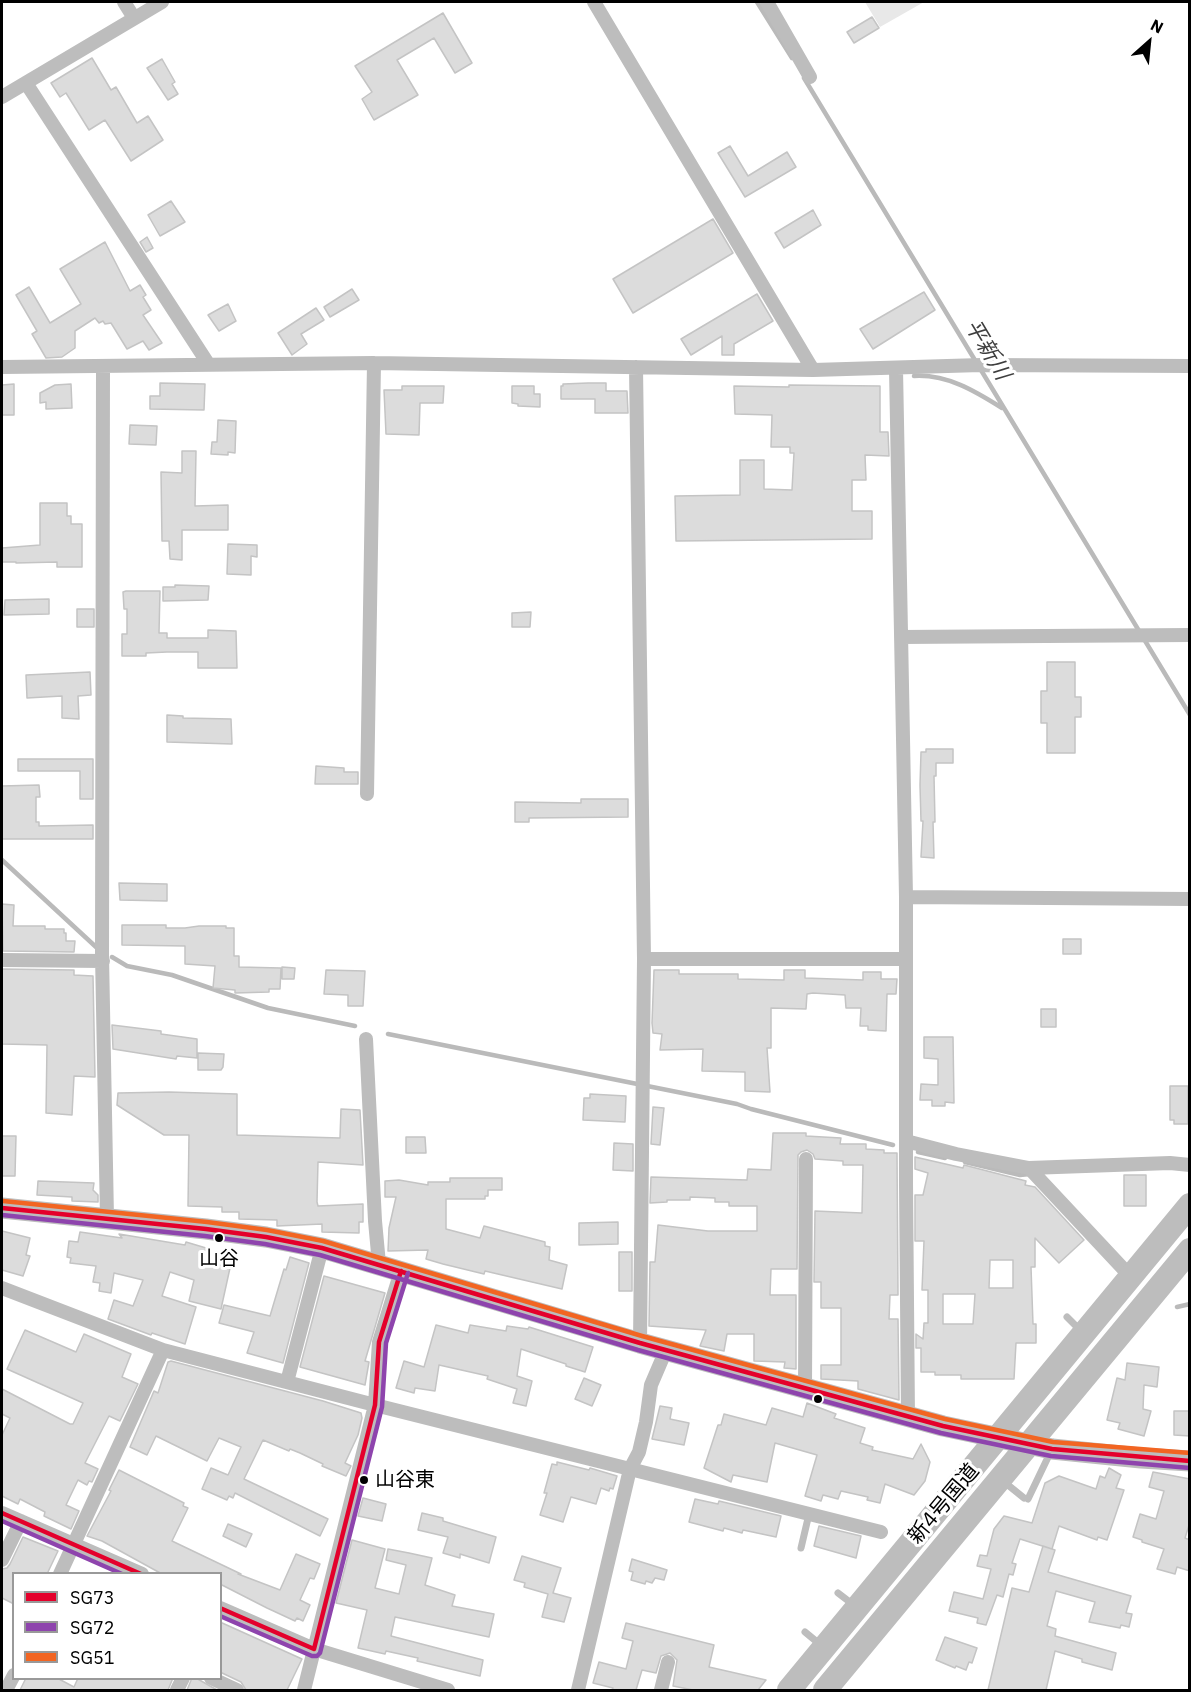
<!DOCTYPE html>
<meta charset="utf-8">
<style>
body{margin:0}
#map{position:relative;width:1191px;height:1692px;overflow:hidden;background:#fff;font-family:"IBM Plex Sans",sans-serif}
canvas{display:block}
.frame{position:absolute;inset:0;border:3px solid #000;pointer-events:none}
.legend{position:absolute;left:12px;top:1572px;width:210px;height:108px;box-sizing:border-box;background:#fff;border:2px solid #999;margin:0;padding:8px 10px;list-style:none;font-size:18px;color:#000}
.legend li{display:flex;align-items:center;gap:12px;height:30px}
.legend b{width:30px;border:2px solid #999}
.north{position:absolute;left:1119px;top:12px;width:60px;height:60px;-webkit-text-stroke:4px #fff;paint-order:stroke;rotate:27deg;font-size:16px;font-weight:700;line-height:24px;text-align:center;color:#000}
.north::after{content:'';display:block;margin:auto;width:21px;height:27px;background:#000;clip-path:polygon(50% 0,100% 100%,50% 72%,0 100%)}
</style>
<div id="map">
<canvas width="1191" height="1692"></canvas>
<div class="frame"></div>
<ul class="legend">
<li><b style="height:8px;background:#e4002b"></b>SG73</li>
<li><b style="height:8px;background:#8e44ad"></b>SG72</li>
<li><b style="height:8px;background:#f26522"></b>SG51</li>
</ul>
<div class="north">N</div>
</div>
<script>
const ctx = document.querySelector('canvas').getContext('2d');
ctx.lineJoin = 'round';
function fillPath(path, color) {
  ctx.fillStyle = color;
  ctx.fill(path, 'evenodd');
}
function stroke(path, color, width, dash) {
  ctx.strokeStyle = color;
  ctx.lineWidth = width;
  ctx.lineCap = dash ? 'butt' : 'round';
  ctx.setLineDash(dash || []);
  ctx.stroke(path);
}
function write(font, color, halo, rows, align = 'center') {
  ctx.font = font + ' "IBM Plex Sans","Noto Sans JP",sans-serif';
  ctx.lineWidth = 6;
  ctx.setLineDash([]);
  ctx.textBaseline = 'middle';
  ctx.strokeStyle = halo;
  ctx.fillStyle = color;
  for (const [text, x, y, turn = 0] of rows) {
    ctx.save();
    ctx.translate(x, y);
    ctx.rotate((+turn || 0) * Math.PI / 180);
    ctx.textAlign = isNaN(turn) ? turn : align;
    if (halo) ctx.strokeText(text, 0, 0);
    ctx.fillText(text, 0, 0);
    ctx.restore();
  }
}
const green = new Path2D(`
 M865 2H924L880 27Z`);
const stream = new Path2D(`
 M757 2 792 58
 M804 78 1190 715
 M914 376C947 374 975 391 1002 408
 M2 860 96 947
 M112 957 127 966 172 975 268 1008 355 1026
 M388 1034 737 1104 751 1109 893 1145
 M918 1152 945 1158
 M965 1162 1020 1175 1030 1174
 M1177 1307 1190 1304`);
const building = new Path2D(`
 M443 13 472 63 455 73 434 38 397 60 418 95 374 120 362 99 372 92 355 66Z
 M872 17 879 28 854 43 847 32Z
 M92 58 111 90 116 87 137 123 148 116 163 140 131 161 105 120 89 130 66 93 60 97 51 83Z
 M162 59 175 82 172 84 178 94 168 100 147 68Z
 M730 146 748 176 787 152 796 167 745 197 718 153Z
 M171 201 185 222 160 236 148 215Z
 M813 210 821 225 784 248 775 233Z
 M713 219 733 253 633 313 613 279Z
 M147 237 153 248 146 252 140 242Z
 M105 242 130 291 140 285 146 295 143 297 151 310 143 315 162 343 149 350 143 341 127 349 111 323 105 324 103 321 99 323 95 318 75 331V348L62 357 46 358 32 334 37 331 16 295 29 287 50 323 81 304 60 269Z
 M352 289 359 300 330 317 324 307Z
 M924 292 935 310 873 349 860 329Z
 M757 294 773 321 734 344V355H722V336L691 355 681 339Z
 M228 304 236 321 219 331 208 315Z
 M316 308 324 320 301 334 307 344 292 355 278 333Z
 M160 383 205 384 204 410 150 409V396H160Z
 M588 383H606V391H627L628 413H595V399H561V386H563V384Z
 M14 384V415H2V385Z
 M71 384 72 408 46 409V402L40 403V393L55 385Z
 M789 385 880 386V432H888L889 456 865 455 866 480H852V511H872V539L676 541 675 496 740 495V460H764V489L792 490 794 453H790V447H771L772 415 735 414 734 386 789 387Z
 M402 386H444L443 403H420L419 435 386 434 384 390H402Z
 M512 386H534V394H540V407L518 406V404L512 403Z
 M218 420 236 421 235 453 228 452V455L211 454 212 442H217Z
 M130 425 157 426 156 445 129 444Z
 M182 451H196L195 506 228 505V530H182V560L170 559 169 541H162L161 472 182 473Z
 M40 503H67V516H71V524H82V567H57V562L16 563V562H2V548L40 545Z
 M228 544 257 545V557L251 556V575L227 574Z
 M175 585 209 586 208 600 163 601V587H175Z
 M126 591H160L159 633H167V638H208V630L236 631 237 668H198V652H167L146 653V656H122V634H127V609H124L123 592Z
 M49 599V614L4 615 5 600Z
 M77 609H94V627H77Z
 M531 612 530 627H512V613Z
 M1047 662H1075V697H1081V717H1075V753H1047V723H1041V691H1047Z
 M90 672 91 695 78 696 79 719 62 718V696L27 698 26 675Z
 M167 715 183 716V718L231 719 232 744 167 742Z
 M926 749H953V763H936V776H934L935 822H933L934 858 921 857 923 821H921L920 785 921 752H926Z
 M18 759H93V799H80V771H18Z
 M316 766 344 768V772H358V784H315Z
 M39 785 40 797H36V822H39V826L93 825V839H2V786Z
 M581 799H628V817L529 818V822H515V802L581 803Z
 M119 883 167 884V901L120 900Z
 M2 904 14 905 13 926H45V929H64V933H66V941H75L74 952 3 951Z
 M122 925H166V928H185L199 926H226V928H234V956H239V967L281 968 280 989H269V992L235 993V990L213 988 215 966 185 964V946L122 945Z
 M1063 939H1081V954H1063Z
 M282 967 295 968 294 979H282Z
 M2 969 74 970V975L93 976 95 1077 74 1076 72 1115 46 1113 47 1045 2 1044Z
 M326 970 365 971 363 1006H348V995L324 994Z
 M654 970H679V974H738V979L784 980V970H805V978L863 980V972H881V979H897L896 994H887L886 1031 868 1030V1026H860L861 1008H846L845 995 813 993 807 994 806 1009 771 1008V1048H767L770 1092 745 1091V1072L702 1071 703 1049 660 1050 662 1034 653 1033 652 1023Z
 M1041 1009H1056V1027H1041Z
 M112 1025 161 1031V1034L197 1039V1058L177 1056 176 1059 113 1049Z
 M924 1037H953L954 1103 945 1102V1106H932V1100H920L921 1084 938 1085V1059L924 1058Z
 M198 1053 224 1054 223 1067 221 1070H198Z
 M1170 1086H1188V1124H1174V1120H1170Z
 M169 1092 237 1094V1135L340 1138 341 1109 360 1110 363 1165 318 1162 317 1202 318 1206 363 1204V1222H359V1233L322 1232V1224L277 1226V1220L239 1219V1212H222V1207L188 1206 189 1135H164L117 1105 118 1093Z
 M590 1094 626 1096 625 1122 583 1120 584 1098H590Z
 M653 1107 664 1108 660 1145 651 1144Z
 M773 1133H806V1136L841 1138 840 1144H866V1149L884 1150V1153H897L898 1295H890L889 1319H898L899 1400 858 1389V1381L821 1379V1365H841V1308H821V1282H814L815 1211 862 1213 863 1165H843V1161L815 1159 813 1154 807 1150 801 1152 798 1155 797 1269H771L770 1295H796V1369L784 1368 785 1362 754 1361V1334H727L724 1351 700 1346 706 1330 649 1326 650 1262H655L658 1225 708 1231H757V1206H729V1202H715V1198L690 1197V1200H667V1202L650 1203 651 1177 747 1180 748 1169 771 1170Z
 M2 1136H16L15 1176H2Z
 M406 1137H425L426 1153H406Z
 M614 1143 633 1144V1171L613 1170Z
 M915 1157 963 1168 964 1165 1026 1181 1025 1185 1035 1187 1084 1240 1059 1263 1035 1238V1267H1031L1033 1324H1036V1343H1016L1014 1379H961V1375H935V1372H921V1348H916V1334L923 1339 924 1323H928V1290H922L924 1241H915V1195H923L928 1173 915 1169ZM990 1260H1013V1288H989ZM943 1294H975L973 1324H943Z
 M1124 1175H1146V1206H1124Z
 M450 1178H502V1190H488V1196H485V1199H446V1229L480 1238 484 1226 545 1242V1246L550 1247 549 1260 567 1265 562 1289 485 1271 484 1274 443 1264 426 1259 428 1250 388 1251 389 1228 396 1197H385V1181L399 1180 428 1185V1182H450Z
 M38 1181 94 1183 93 1190 98 1195V1202L72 1201V1197L37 1195Z
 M618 1222V1244L579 1245V1223Z
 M2 1231 30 1238 26 1255 30 1256 23 1276 2 1270Z
 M80 1232 122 1238 119 1234 185 1245 186 1242 206 1248 202 1260 230 1268 221 1309 189 1301 194 1280 170 1272 162 1296 196 1307 185 1344 152 1333 151 1335 108 1319 114 1300 133 1306 143 1280 114 1273 111 1293 99 1291 100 1283 93 1282 96 1266 70 1263 71 1258 67 1257 69 1241 78 1242Z
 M619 1252H632V1291H619Z
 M290 1257 309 1263 283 1363 247 1353 254 1332 219 1323 224 1305 270 1316 284 1269 286 1270Z
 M324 1276 385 1293 365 1361 369 1362 365 1385 300 1367Z
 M436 1325 468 1333 470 1325 506 1331 507 1326 528 1329 529 1327 593 1347 585 1372 566 1366V1364L521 1349 517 1376 532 1381 526 1406 513 1403 517 1389 487 1379 488 1376 439 1365 435 1391 415 1388 414 1393 396 1388 404 1361 424 1367Z
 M25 1330 76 1352 84 1334 131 1354 122 1377 138 1384 120 1421 109 1416 85 1463 98 1469 92 1482 89 1481 87 1485 78 1480 66 1505 79 1511 71 1529 44 1516 45 1512 20 1499 18 1504 2 1496V1435L10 1418 2 1414V1389L70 1424H73L83 1403 7 1369Z
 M171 1361 323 1401 361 1413 362 1418 358 1435 345 1463 351 1466 346 1476 322 1466 323 1464 300 1453 290 1449 289 1451 263 1440 244 1479 328 1519 320 1536 235 1493 233 1498 229 1496 227 1500 202 1489 211 1468 228 1475 241 1447 219 1438 207 1461 156 1436 147 1455 130 1447 154 1391 158 1393 168 1362Z
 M1127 1363 1159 1367 1157 1387 1144 1385 1143 1409 1151 1411 1144 1436 1118 1429 1120 1423 1107 1420 1117 1378 1125 1380Z
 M584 1378 601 1385 592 1406 575 1399Z
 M807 1403 836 1414 834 1418 865 1428 860 1443 873 1447 872 1450 913 1459 921 1444 930 1462 925 1481 914 1495 885 1484 880 1503 867 1500 868 1497 841 1491 838 1499 823 1495 821 1501 805 1496 817 1455 775 1443 767 1482 733 1475 731 1482 704 1468 718 1425H721L724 1414 766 1425 772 1408 803 1417Z
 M660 1406 672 1408 670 1419 689 1423 684 1445 652 1439Z
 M1174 1411H1190V1436L1174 1435Z
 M557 1462 589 1470 590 1468 617 1476 613 1489 610 1488 609 1491 601 1488 596 1504 571 1497 563 1522 540 1515 547 1493H544L552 1464 557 1465Z
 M1109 1468 1121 1475 1116 1488 1124 1490 1107 1540 1098 1537 1097 1540 1059 1526 1052 1549 1020 1539 1012 1563 1016 1564 1013 1575 1009 1574 1003 1597 997 1595 986 1625 977 1623 978 1618 949 1611 954 1592 983 1599 991 1569 977 1566 980 1555 987 1556 994 1529 1004 1516 1032 1523 1045 1483 1059 1476 1096 1489 1100 1476 1105 1478Z
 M119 1470 184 1503 183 1506 188 1508 172 1541 241 1574H238L280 1590 296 1554 320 1564 314 1579 310 1578 300 1600 310 1605 303 1621 297 1618 295 1621 267 1608 220 1584V1574H162L102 1541 87 1536 111 1491 109 1490Z
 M1153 1472 1190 1479V1522L1185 1538 1190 1540V1571L1177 1567 1175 1574 1157 1569 1164 1549 1142 1542V1540L1133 1537 1140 1514 1156 1519 1164 1491 1149 1487Z
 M363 1498 386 1504 382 1521 358 1516Z
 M695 1499 718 1504 719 1501 781 1516 776 1537 743 1530 742 1533 724 1528 723 1531 689 1522Z
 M422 1513 443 1518V1521L496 1537 489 1563 460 1554V1558L443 1553 448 1537 418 1530Z
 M228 1524 252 1534 246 1547 223 1536Z
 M819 1526 861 1536 856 1558 814 1546Z
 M23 1537 58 1551 47 1574H14V1604L2 1598V1569L7 1568 10 1564Z
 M352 1540 385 1549 375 1588 399 1594 406 1565 386 1560 388 1549 409 1553 432 1558 425 1585 455 1595 452 1606 494 1614 489 1637 395 1617 391 1636 483 1660 480 1676 417 1661 418 1658 386 1651 385 1654 358 1648 367 1610 336 1603Z
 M1043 1546 1055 1550 1048 1572 1131 1596 1126 1613 1132 1614 1129 1627 1121 1625 1120 1628 1089 1622 1095 1602 1056 1591 1047 1626 1056 1629 1055 1636 1116 1653 1112 1670 1082 1662V1659L1055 1651 1046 1690H988L1012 1588 1029 1592Z
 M522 1556 561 1568 553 1593 571 1598 564 1622 542 1617 548 1594 524 1587 525 1583 514 1580Z
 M632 1559 667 1570 664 1580 655 1578 652 1583 646 1581 645 1584 631 1580 633 1572 629 1571Z
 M220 1622 302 1659 287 1690H246L241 1682 220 1672Z
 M626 1623 714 1645 709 1667 766 1680 758 1690H693L673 1686 677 1660 670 1653 661 1656 656 1673 642 1670 636 1690H612L613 1688 593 1683 599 1662 626 1669 633 1641 622 1638Z
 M945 1637 977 1648 972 1663 969 1662 966 1670 956 1666 955 1668 936 1660Z
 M26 1678H57L74 1687 78 1678H173L168 1690H20Z
 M192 1678H196L217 1690H187Z`);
const lane = new Path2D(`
 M1067 1317 1081 1331
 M1003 1481 1024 1498
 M1028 1499 1051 1451
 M801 1548 809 1514
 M838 1593 855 1606
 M805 1632 822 1646`);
const street = new Path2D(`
 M124 2 134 18
 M594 2 813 370
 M767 2 810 77
 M26 83 209 365
 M2 97 162 2
 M103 366 102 955 107 1218
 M2 367 374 363 813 370 981 365 1190 366
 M636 367 644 959 640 1343
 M896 369 906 897V1184L908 1417
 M901 637 1190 635
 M367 794 374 363
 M906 897 1190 899
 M644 959H906
 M2 960 103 961
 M366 1039 375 1221 379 1264
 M906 1141 956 1154 1029 1168 1170 1163 1190 1165
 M1029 1168 1130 1276
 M2 1288 163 1350 375 1405 881 1532
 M287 1382 322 1248
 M805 1389 806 1159
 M2 1513 142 1574
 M2 1560 21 1521
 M60 1574 163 1350
 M220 1608 314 1649 448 1690
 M211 1678 237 1690
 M6 1690 14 1675
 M177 1690 183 1678
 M304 1690 375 1405 379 1342 401 1271
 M578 1690 630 1469 639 1452 646 1422 651 1385 666 1350
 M661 1690 668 1662`);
const primary = new Path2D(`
 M2 1208 206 1229 266 1237 322 1248 640 1343 943 1426 1052 1449 1141 1458 1190 1461`);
const highway = new Path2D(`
 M789 1690 1190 1205
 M825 1690 1190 1250`);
const bus1 = new Path2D(`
 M2 1208 206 1229 266 1237 322 1248 640 1343 943 1426 1052 1449 1190 1461
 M2 1513 141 1574
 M220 1608 314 1649 375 1405 379 1342 401 1271`);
const bus2 = new Path2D(`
 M2 1215 205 1236 265 1244 320 1255 638 1350 941 1433 1051 1456 1190 1468
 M2 1521 122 1574
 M220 1616 312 1656H317L320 1653 382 1407 386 1343 408 1273`);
const bus3 = new Path2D(`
 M3 1201 207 1222 267 1230 323 1241 642 1336 945 1419 1053 1442 1190 1453`);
const markers = [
 [219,1238,5,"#000"],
 [818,1399,5,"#000"],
 [364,1480,5,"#000"]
];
const busNames = [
 ["山谷",219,1259],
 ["山谷東",375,1480,"left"]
];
const streetNames = [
 ["新4号国道",944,1504,-50]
];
const waterNames = [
 ["平新川",987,350,59]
];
fillPath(green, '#e8e8e8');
stroke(stream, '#bababa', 4.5);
fillPath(building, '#dcdcdc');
stroke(building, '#c4c4c4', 1.5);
stroke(lane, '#bdbdbd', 7);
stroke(street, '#bdbdbd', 14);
stroke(primary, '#bdbdbd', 21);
stroke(highway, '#bdbdbd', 24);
stroke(bus1, '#e4002b', 4.5);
stroke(bus2, '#8e44ad', 4.5);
stroke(bus3, '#f26522', 4.5);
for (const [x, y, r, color] of markers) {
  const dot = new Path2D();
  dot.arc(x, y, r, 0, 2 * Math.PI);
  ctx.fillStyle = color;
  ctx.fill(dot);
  stroke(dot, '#fff', 2);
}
write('20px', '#000', '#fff', busNames);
write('21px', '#000', '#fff', streetNames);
write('italic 22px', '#3e3e3e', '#fff', waterNames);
</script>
